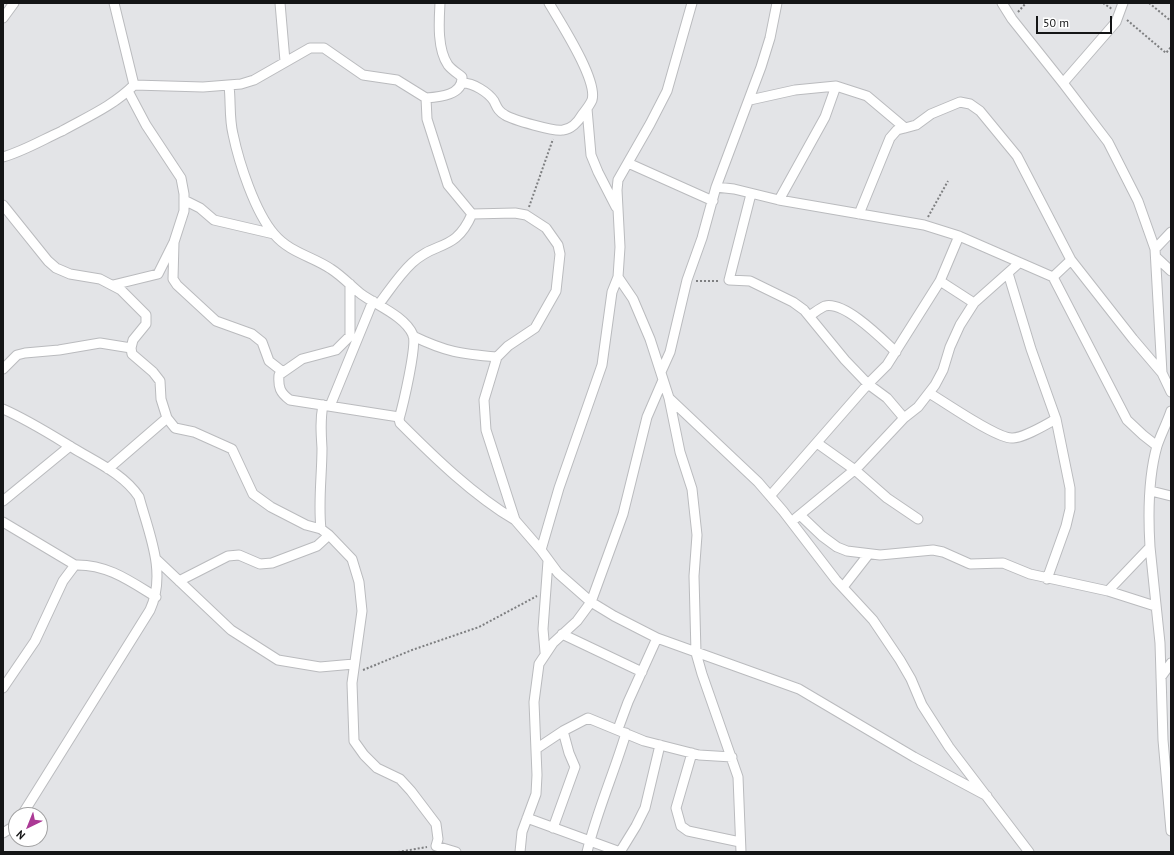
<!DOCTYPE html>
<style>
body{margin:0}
#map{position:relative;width:1174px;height:855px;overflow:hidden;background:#e3e4e7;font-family:"PT Sans",sans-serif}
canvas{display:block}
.frame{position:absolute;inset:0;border:4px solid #141516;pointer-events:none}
.north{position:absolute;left:8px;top:807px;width:40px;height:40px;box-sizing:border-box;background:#fff;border:1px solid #a1a1a2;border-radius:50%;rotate:223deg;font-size:11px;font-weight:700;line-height:16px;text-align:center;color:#141516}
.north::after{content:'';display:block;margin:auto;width:14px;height:18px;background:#ab3995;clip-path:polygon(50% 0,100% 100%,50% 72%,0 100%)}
.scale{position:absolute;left:1036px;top:16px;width:76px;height:18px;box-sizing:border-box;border:2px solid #141516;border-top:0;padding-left:5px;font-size:12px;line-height:14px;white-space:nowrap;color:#141516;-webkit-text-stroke:3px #fff;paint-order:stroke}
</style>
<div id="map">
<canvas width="1174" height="855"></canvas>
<div class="frame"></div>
<div class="north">N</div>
<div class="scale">50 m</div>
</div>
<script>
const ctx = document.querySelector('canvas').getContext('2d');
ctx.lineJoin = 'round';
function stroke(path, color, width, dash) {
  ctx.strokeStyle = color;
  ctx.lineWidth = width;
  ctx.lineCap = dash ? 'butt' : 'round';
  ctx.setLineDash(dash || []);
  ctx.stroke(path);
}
const path = new Path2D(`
 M1103 3 1112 9
 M1149 3 1171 21
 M1018 12 1026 3
 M1127 20 1166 53 1171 47
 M529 207 553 139
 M928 217 948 181
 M696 281H720
 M363 670 412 650 479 627 537 596
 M398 852 427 847`);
const minor = new Path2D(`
 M114 3 134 85
 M280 3 285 61
 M440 3C439 21 437 49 448 65 452 70 457 73 462 77 463 95 440 97 426 98L427 119 448 185 472 214 515 213 526 215 546 228 558 245 560 254 556 291 535 328 508 346 497 357 484 400 486 430 515 520 541 550
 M1002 3 1012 19 1063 83 1108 142 1138 201 1155 249 1162 373 1171 392
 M3 18 14 3
 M463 83C473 83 488 92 494 101 497 107 498 111 505 115 513 120 555 132 563 130 571 129 578 122 582 115 585 111 590 105 592 100 598 80 560 22 549 3
 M1063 83 1116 22 1123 3
 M229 86C231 102 229 118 233 134 239 163 255 212 274 234 290 253 312 256 331 269 342 276 351 286 361 294 376 305 405 316 413 335 417 346 403 405 399 419L400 423C435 458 473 495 515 520
 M750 100 795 90 836 86
 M587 109 591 155 598 172 616 207
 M3 157C24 151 42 140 62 131 87 117 113 106 134 85L203 87 241 84 254 80 310 48H324L363 75 397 80 426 98
 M628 163 713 201
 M716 187 734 189 779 200 924 225 959 236 1053 277 1127 420 1143 435 1157 446
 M751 194 729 280 750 281 793 302 804 310 845 360 868 384 887 398 904 418
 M184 200 200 208 214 220 274 234
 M779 200 825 117 836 86 867 96 905 128 916 125 931 114 960 102 970 104 980 111 1017 156 1071 260 1133 339 1162 373
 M3 205 48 261 56 268 70 274 100 279 121 290 146 315V324L133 340 131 348 132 354 153 372 160 381 161 399 167 418 175 428 194 432 232 449 253 494 271 507 306 525 321 529 329 535 352 559 359 582 362 611 352 683 354 741 364 755 377 768 400 779 411 791 436 824 438 839 436 846 456 852
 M859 214 890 138 897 130 905 128
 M174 242 173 279 177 285 216 321 252 334 262 342 269 361 283 372
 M1155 249 1171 232
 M1156 257 1171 271
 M1008 273 1031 349 1056 419 1070 488V509L1066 526 1047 579
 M618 277 633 299 650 339 669 398 680 452 692 489 697 535 694 576 696 653 702 674 738 777 741 852
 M1053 277 1071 260
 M940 281 974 303
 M350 284V336L336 350 302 359 279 375C278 387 280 393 290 400L399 417
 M113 285 158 274 174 242 184 211V194L181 178 146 125 128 91
 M379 304C389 291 399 275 412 263 436 240 455 253 472 214
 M809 316C814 313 820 308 825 306 845 301 882 339 896 352
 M413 336C446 352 461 354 497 357
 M3 369 17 355 25 353 59 350 100 343 131 348
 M661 372 670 352 687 280 702 238 716 187 761 67 770 38 777 3
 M663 380 647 417 623 514 591 602 558 573 541 550 559 488 602 365 612 292 618 277 620 247 617 190 618 180 650 124 667 91 692 3
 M929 393C945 402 998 440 1013 438 1026 437 1045 425 1056 419
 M669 398 758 482 783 511 836 580 873 620 900 660 911 679 922 705 949 747 1029 852
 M330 406 373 301
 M3 409C28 420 50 434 73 448 96 462 124 474 139 497 149 534 167 573 150 610L22 815
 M817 443 855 470 887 498 918 519
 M108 469 167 418
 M1151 491 1171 496
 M770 496 868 384 887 365 940 281 959 236
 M3 501 70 446
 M800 515 822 536 837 547 847 551 880 555 933 550 943 552 970 564 1003 563 1030 574 1108 591 1150 547C1148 514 1148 478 1157 446 1161 434 1167 423 1171 411
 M796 518 858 467 904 418 918 407 935 385 943 370 950 347 960 325 974 303 1019 263
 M3 522 75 565
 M321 529C318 502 322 475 322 448 321 433 320 420 323 405
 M1150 547 1160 643 1163 740 1171 831
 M156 559 231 630 278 660 320 667 354 664
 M179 581 228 556 239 555 260 564 272 563 317 546 329 535
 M843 587 868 555
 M1108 591 1155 606
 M562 634 642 672
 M545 652 543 629 548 561
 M1161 677 1171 663
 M3 688 35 641 63 581 75 565C107 564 130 581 156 597
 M618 729 628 702 657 638
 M536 749 563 731 588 718 644 741 699 755 732 757
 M692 753 676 808 681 826 688 831 740 842
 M527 818 620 852 636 826 645 808 660 745
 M553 828 575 767 569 753 563 731
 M3 833 16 825
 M520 852 522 832 536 794 537 775 534 702 539 664 553 643 577 621 591 602 614 616 657 638 799 689 914 757 987 796
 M587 852C597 811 614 773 626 733`);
stroke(minor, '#babbbe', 11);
stroke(path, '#7e7f81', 2, [2, 2]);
stroke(minor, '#fff', 9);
</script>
